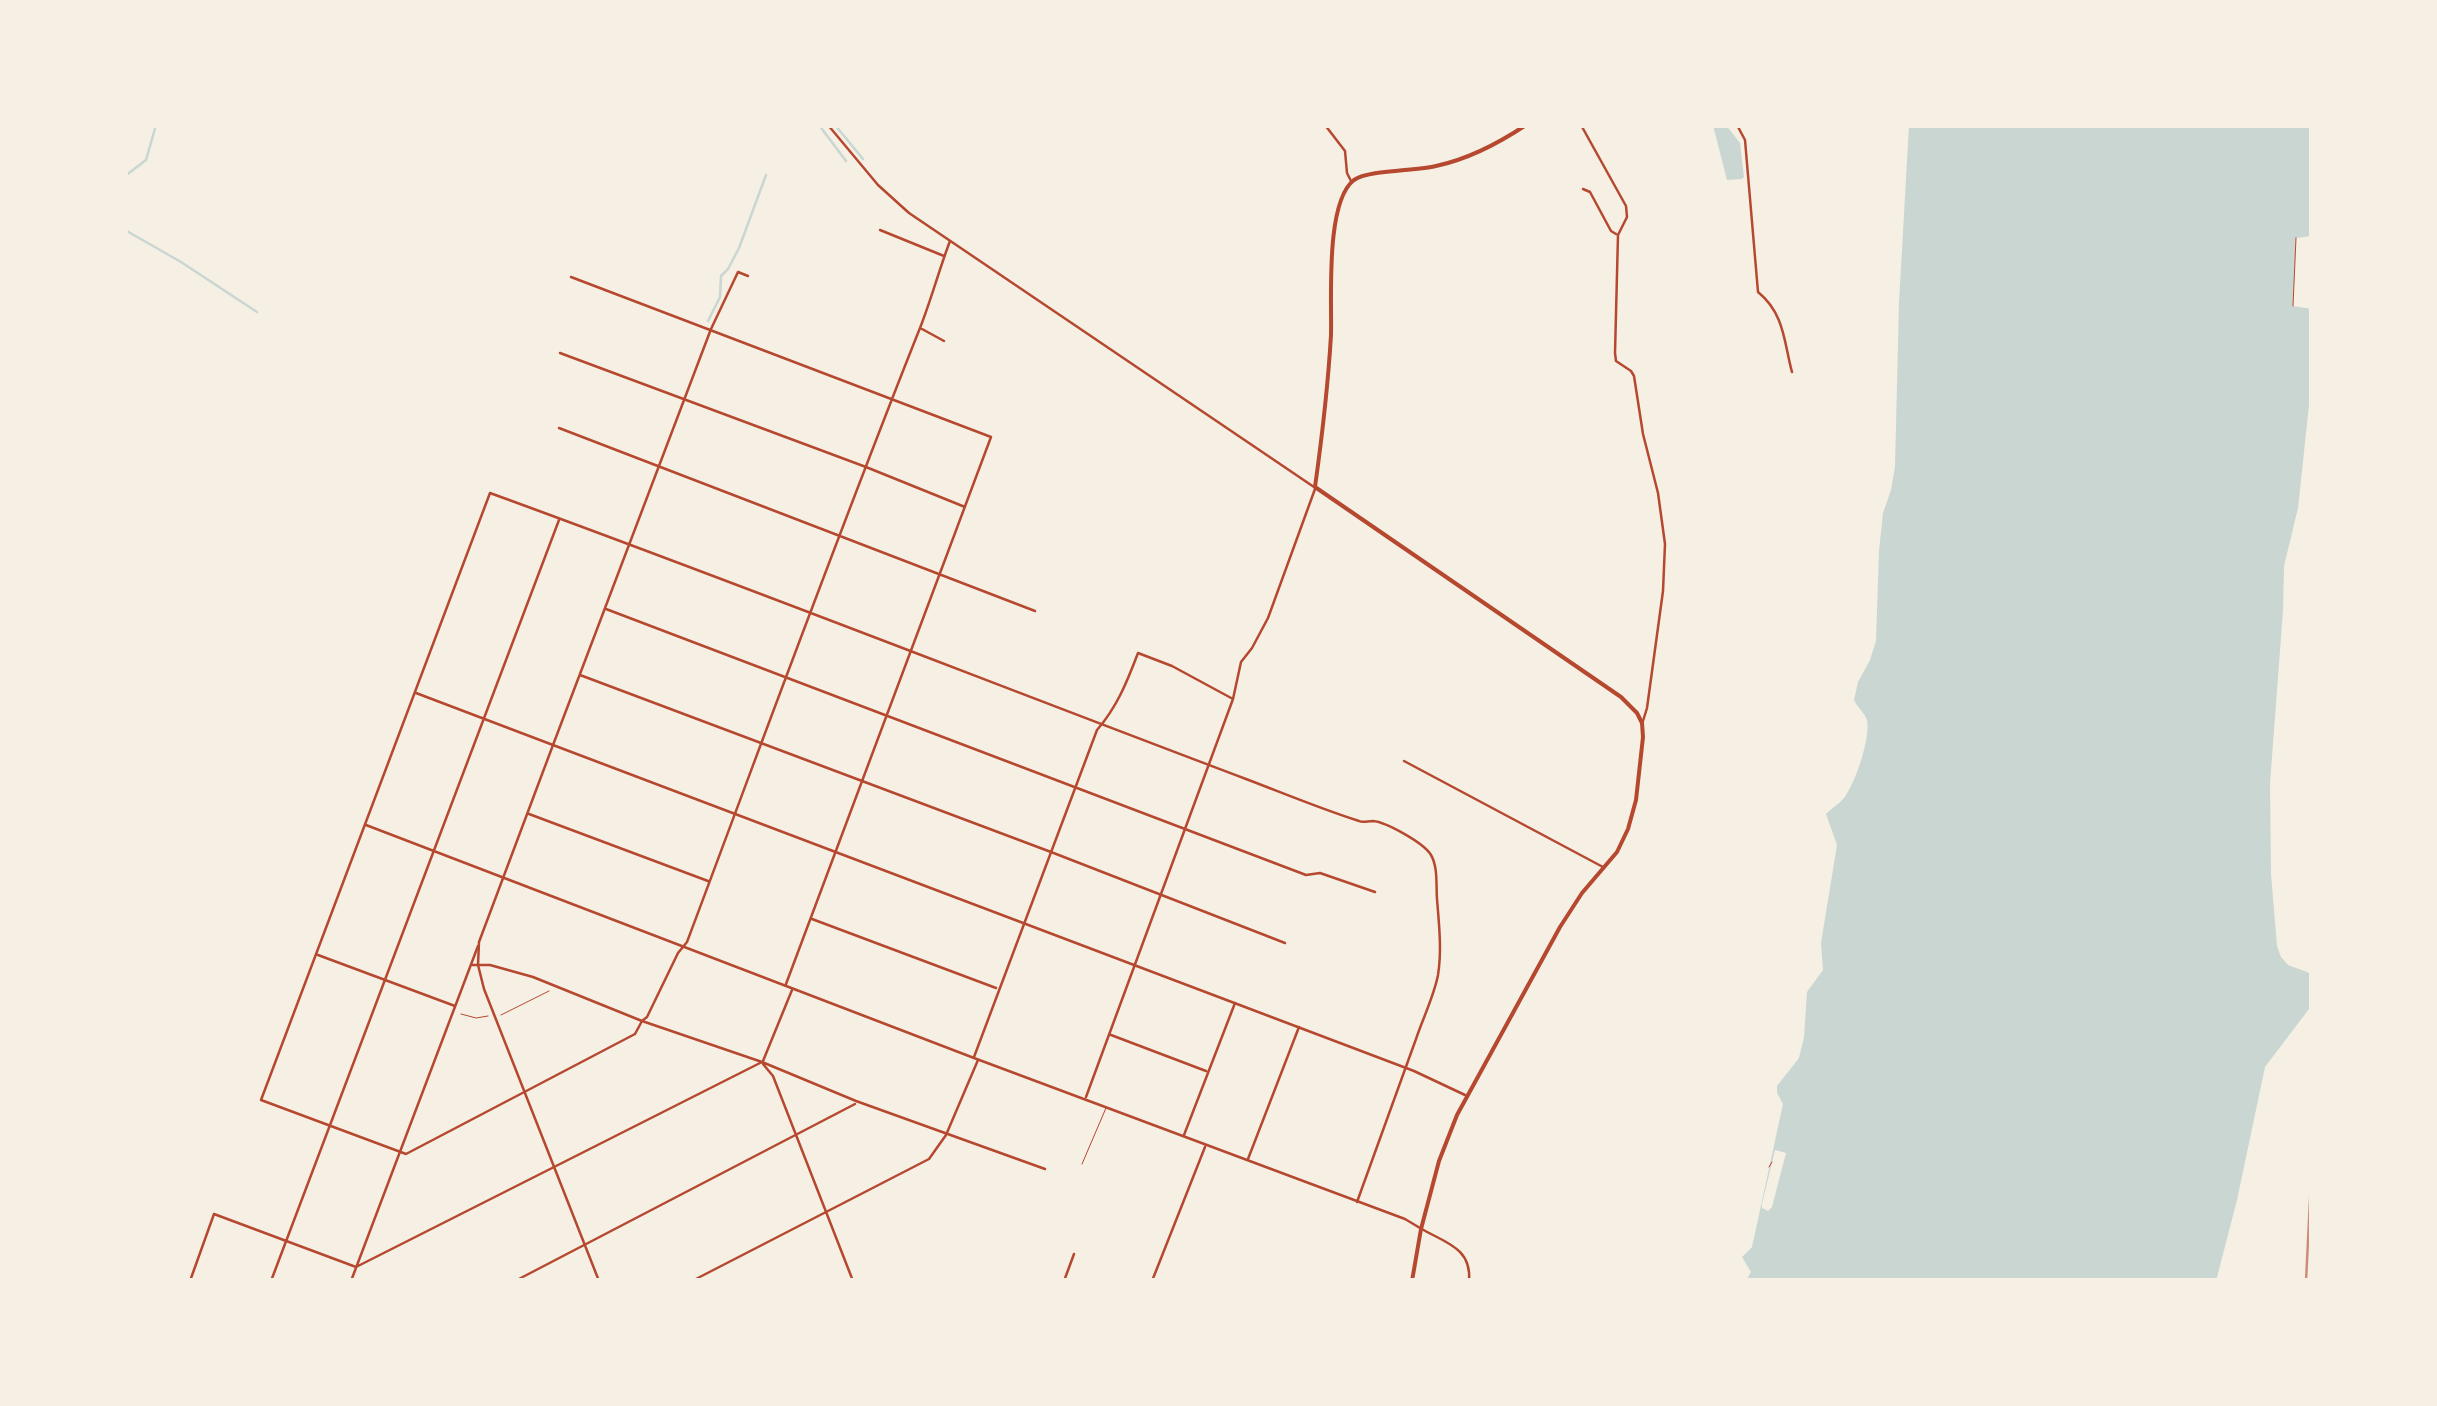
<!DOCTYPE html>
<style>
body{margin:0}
#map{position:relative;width:2437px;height:1406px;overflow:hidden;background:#f6efe4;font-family:"Source Serif 4",serif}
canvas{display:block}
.frame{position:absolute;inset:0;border:128px solid #f6efe4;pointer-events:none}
</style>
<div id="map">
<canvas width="2437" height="1406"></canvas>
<div class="frame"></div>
</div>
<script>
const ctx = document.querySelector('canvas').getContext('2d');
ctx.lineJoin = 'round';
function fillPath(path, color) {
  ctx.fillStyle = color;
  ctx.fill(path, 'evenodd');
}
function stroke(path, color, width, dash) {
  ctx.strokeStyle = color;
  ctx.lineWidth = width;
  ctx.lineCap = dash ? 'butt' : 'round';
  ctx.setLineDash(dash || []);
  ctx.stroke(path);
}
const water = new Path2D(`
 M1713 125H1726L1740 143 1744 177 1742 179 1727 180Z
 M1909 125H2312V236L2296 238 2293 306 2312 309V377L2298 508 2284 566 2283 611 2270 783 2271 874 2277 946 2281 957 2288 965 2312 974V1005L2265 1067 2237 1200 2216 1281H1746L1751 1272 1742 1257 1752 1247 1783 1104 1777 1093V1086L1799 1058 1804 1037 1807 992 1823 970 1821 943 1837 845 1826 814C1832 808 1839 804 1844 798 1855 784 1871 737 1867 720 1865 713 1857 707 1854 700L1858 682 1870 660 1876 641 1879 551 1883 513 1891 490 1895 467 1899 303Z`);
const pier = new Path2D(`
 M1775 1150 1786 1153 1772 1207 1768 1211 1762 1208V1204Z`);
const stream = new Path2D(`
 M819 125 846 161
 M835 125 863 159
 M125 176 146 160 156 125
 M125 230 181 262 257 312
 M708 321 720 297 721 276 728 269 739 248 766 175`);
const path = new Path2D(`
 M2293 306 2296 238
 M461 1014 476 1018 488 1016
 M501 1015 549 991
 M1769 1167 1772 1162`);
const service = new Path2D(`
 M1082 1164 1106 1108`);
const minor = new Path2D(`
 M1325 125 1345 151 1347 173 1351 181
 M1581 125 1626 206 1627 217 1618 235 1615 353 1616 361 1631 371 1634 376 1643 434 1658 493 1665 544 1663 591 1647 708 1643 721
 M1737 125 1745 140 1758 292C1785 314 1784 343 1792 372
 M1583 189 1590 192 1611 231 1616 234
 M880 230 944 256
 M950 241C939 270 931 300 920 328 839 531 764 737 687 942L678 953 647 1017 642 1021 635 1034 406 1154 261 1100 490 493C743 585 994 684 1246 779 1283 793 1321 809 1359 821 1363 823 1368 821 1373 821 1386 822 1424 843 1431 855 1438 867 1436 885 1437 899 1439 924 1442 950 1438 975 1434 996 1423 1018 1416 1039 1397 1093 1376 1148 1357 1202
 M571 277 991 437 786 984
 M922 329 944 341
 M560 353 866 467 965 507
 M559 428 1035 611
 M606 609 1306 875 1320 873 1375 892
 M580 675 1051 852 1285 943
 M416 693 553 745 711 329 738 272 748 276
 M1404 761 1603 867
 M529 814 708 881
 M366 825 974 1058 1405 1219C1410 1222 1415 1225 1420 1228 1443 1242 1472 1247 1469 1281
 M812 919 996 988
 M318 955 455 1006
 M471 965H490L533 977 642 1021 762 1062 856 1101 1045 1169
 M1111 1035 1206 1071
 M974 1057 1097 730C1117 707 1127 682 1138 653L1172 666 1233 699
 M763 1061 792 990
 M763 1064 773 1076 853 1281
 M1086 1097 1233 699 1241 662 1252 648 1268 618 1315 489
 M1184 1135 1235 1003
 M1248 1159 1299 1027
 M190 1281 214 1214 356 1267 762 1062
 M271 1281 559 520
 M351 1281 478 946
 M515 1281 855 1104
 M692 1281 929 1159 946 1135 978 1060
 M1064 1281 1074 1254
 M1152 1281 1205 1147`);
const tertiary = new Path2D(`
 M828 125 878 185 909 213 1314 487
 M599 1281 484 989 478 965 479 942 553 745 1414 1071 1465 1095`);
const secondary = new Path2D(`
 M1412 1281 1421 1229 1439 1161 1457 1115 1560 927 1582 893 1617 852 1628 829 1636 800 1643 737 1642 723 1637 713 1621 697 1315 487C1322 437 1328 386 1331 335 1332 301 1325 202 1354 180 1368 170 1416 171 1436 166 1469 159 1499 143 1526 125`);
const rail = new Path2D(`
 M2306 1281 2312 1160`);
fillPath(water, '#c9d6d2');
fillPath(pier, '#f6efe4');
stroke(stream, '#c9d6d2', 2.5);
stroke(path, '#b5482f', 1);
stroke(service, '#b5482f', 1);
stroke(minor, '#b5482f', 2.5);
stroke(tertiary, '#b5482f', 2.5);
stroke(secondary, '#b5482f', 4);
stroke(rail, '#cf8b77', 2.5);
</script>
